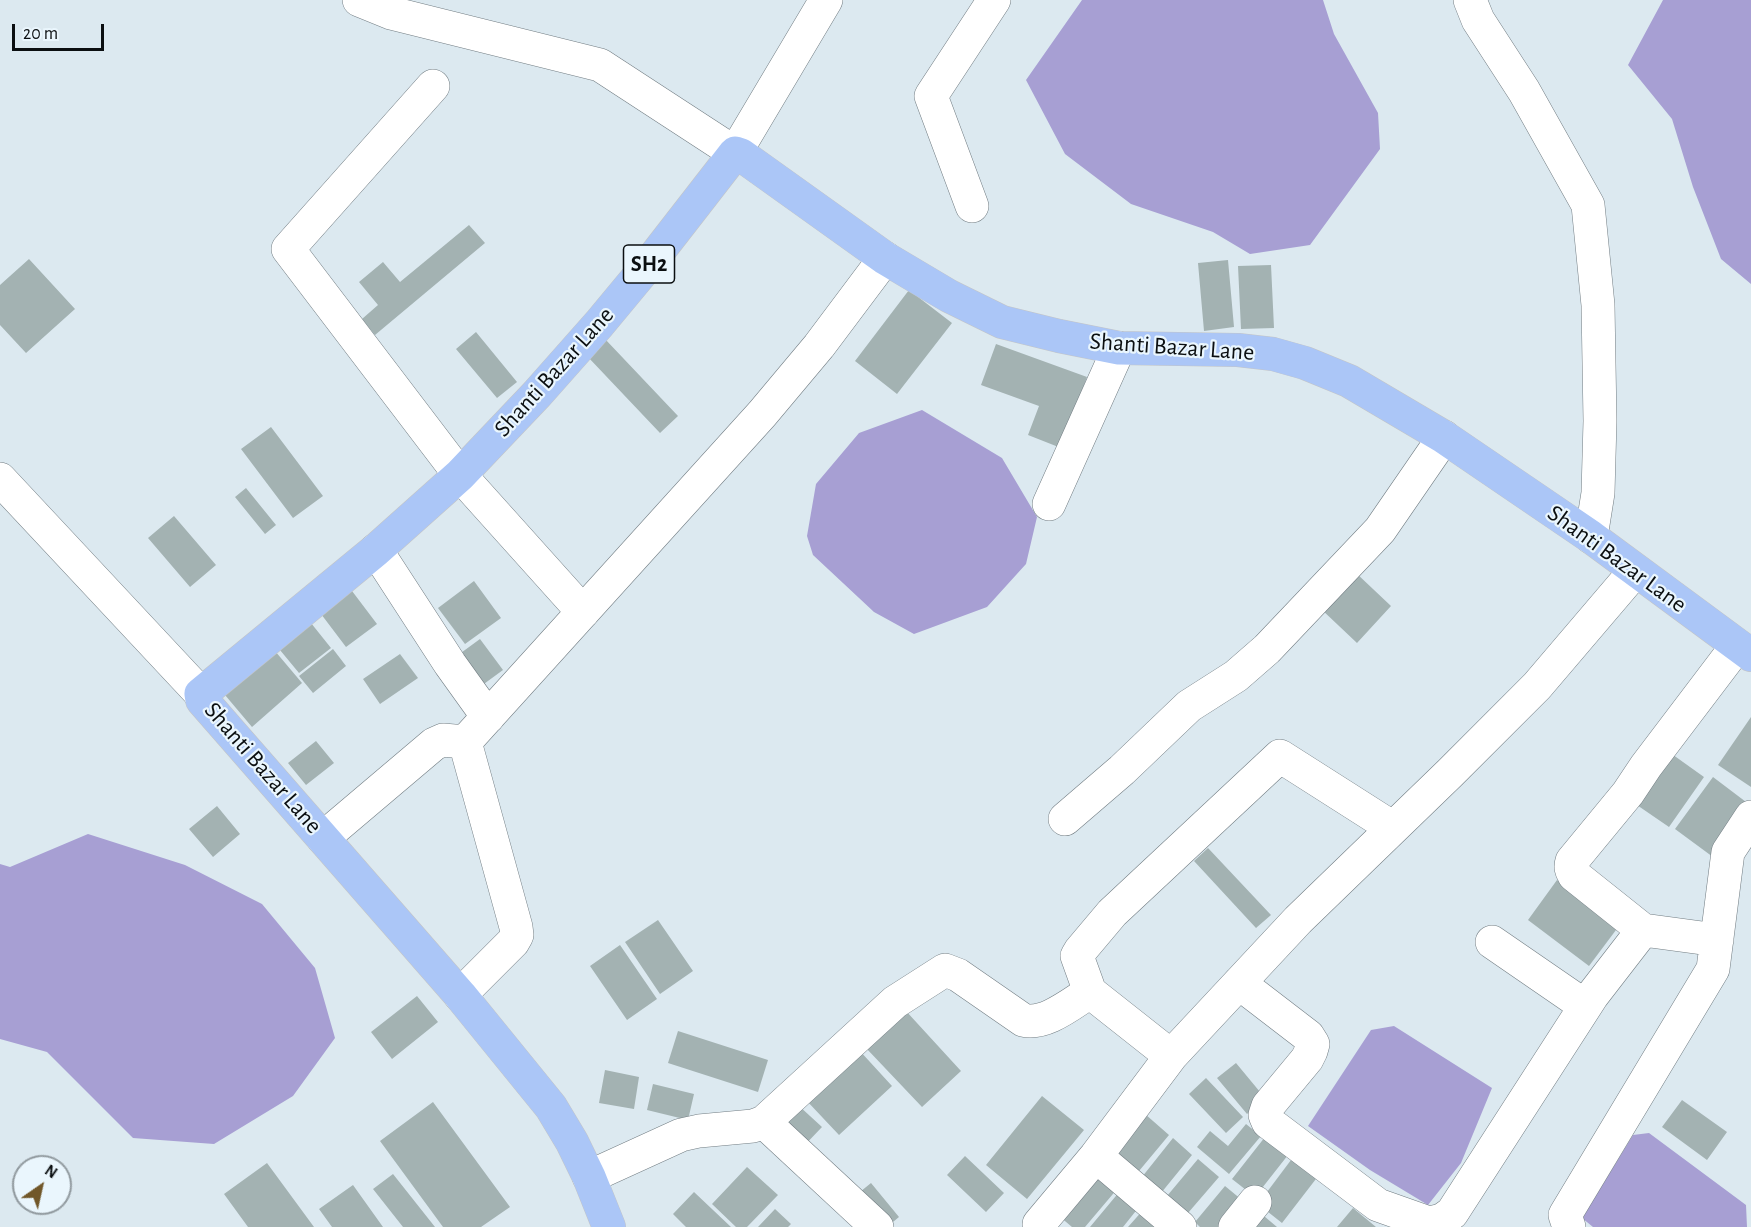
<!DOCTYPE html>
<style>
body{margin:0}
#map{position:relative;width:1751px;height:1227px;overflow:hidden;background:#dce9f0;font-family:"Alegreya Sans",sans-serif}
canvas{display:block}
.north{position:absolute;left:12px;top:1155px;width:60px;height:60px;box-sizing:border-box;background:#eaf6fd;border:2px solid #919a9f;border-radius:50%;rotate:34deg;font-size:16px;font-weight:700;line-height:24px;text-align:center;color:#0b0f11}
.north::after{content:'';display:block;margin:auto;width:21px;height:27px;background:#715729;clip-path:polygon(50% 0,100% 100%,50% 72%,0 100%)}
.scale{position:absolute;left:12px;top:24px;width:92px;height:27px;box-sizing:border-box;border:3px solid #0b0f11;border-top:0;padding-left:8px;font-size:18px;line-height:21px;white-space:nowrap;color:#0b0f11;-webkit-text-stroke:4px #eaf6fd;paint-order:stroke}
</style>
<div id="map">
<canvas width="1751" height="1227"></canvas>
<div class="north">N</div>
<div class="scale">20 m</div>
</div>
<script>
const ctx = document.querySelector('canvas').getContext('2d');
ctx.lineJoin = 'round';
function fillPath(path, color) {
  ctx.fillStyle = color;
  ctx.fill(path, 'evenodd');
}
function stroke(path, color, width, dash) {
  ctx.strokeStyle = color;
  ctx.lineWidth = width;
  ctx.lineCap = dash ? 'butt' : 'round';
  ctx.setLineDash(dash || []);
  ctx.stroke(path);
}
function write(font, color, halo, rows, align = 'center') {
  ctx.font = font + ' "Alegreya Sans",sans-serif';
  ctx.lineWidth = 4.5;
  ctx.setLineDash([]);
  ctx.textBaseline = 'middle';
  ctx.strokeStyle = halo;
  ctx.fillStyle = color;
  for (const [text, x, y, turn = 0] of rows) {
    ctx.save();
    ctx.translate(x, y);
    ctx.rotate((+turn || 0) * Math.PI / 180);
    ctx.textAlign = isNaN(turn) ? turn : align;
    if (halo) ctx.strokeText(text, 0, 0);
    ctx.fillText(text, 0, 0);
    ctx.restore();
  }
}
const water = new Path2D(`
 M1082 0H1323L1334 34 1378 113 1380 149 1310 245 1250 254 1213 232 1131 204 1065 154 1026 80Z
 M1663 0H1751V284L1721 259 1693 187 1672 119 1628 65Z
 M922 410 1002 458 1037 517 1026 564 987 607 914 634 874 612 813 555 807 536 816 484 859 433Z
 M88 834 185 865 262 904 315 968 335 1038 293 1096 214 1144 133 1138 47 1052 0 1039V864L10 867Z
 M1394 1026 1492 1088 1461 1163 1428 1205 1370 1170 1308 1126 1371 1030Z
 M1649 1133 1746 1205 1747 1227H1593L1582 1218 1633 1135Z`);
const building = new Path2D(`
 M469 225 485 243 375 335 362 319 378 305 359 282 383 262 400 282Z
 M29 259 75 309 26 353 0 325V285Z
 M1228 260 1234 327 1204 331 1198 263Z
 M1271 265 1274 328 1241 329 1238 266Z
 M909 290 952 323 897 394 855 361Z
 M476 332 517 382 497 398 456 349Z
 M605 339 678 416 660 433 587 356Z
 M996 344 1087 377 1061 448 1028 435 1039 406 981 385Z
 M271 427 323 496 293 518 241 449Z
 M246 488 276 525 265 534 235 497Z
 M174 516 216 565 190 587 148 538Z
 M1355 572 1391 606 1357 643 1320 608Z
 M474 581 501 618 465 644 438 608Z
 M349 587 377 624 346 647 318 610Z
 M307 618 331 648 299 673 275 644Z
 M480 639 503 670 477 689 454 658Z
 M333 649 346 666 313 693 299 676Z
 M275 651 302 683 252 727 225 695Z
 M400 654 418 678 380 704 363 679Z
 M1751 717V787L1718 765Z
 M316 741 334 763 306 785 288 763Z
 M1669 752 1704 777 1669 827 1634 803Z
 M1713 777 1750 805 1713 857 1675 829Z
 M217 806 240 834 213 857 189 829Z
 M1208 848 1271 915 1256 928 1194 861Z
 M1557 880 1619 926 1589 966 1528 920Z
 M658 920 693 971 660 994 625 942Z
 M620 945 657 999 627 1020 590 966Z
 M417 996 438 1022 392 1059 371 1032Z
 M906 1011 961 1071 922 1107 866 1048Z
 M678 1031 768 1060 758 1092 668 1063Z
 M859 1050 892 1086 839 1135 806 1100Z
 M1236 1063 1265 1098 1247 1114 1217 1078Z
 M605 1070 639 1077 634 1109 599 1103Z
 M1206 1078 1243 1117 1226 1133 1189 1094Z
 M653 1084 694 1094 688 1120 647 1110Z
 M1042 1096 1084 1130 1027 1199 986 1165Z
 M1682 1100 1727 1132 1707 1160 1662 1127Z
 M433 1102 510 1207 481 1227H443L380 1141Z
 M798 1105 822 1127 801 1149 777 1126Z
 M1145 1114 1169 1135 1134 1177 1110 1156Z
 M1246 1124 1261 1136 1229 1174 1197 1147 1210 1131 1228 1146Z
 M1265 1137 1288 1155 1255 1197 1232 1179Z
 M1173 1138 1192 1155 1157 1198 1138 1182Z
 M965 1156 1004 1193 986 1212 947 1175Z
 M1294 1156 1319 1175 1282 1223 1258 1204Z
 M1198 1159 1219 1177 1188 1213 1167 1196Z
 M267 1163 314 1227H248L224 1194Z
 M747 1167 778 1195 747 1227H736L712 1204Z
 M1097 1171 1118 1188 1085 1227H1072L1059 1216Z
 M393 1174 435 1227H403L373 1189Z
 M871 1183 899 1217 887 1227 855 1196Z
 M353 1185 383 1227H332L319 1209Z
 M1225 1186 1248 1205 1230 1227H1200L1195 1222Z
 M1120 1191 1139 1207 1123 1227H1090Z
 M694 1192 731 1227H686L673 1214Z
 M1353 1208 1376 1227H1337Z
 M775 1209 791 1224 788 1227H758Z
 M1144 1209 1160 1227H1128Z
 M1258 1211 1277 1227H1246Z`);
const minor = new Path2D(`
 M359 0 391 13 600 65 735 153 826 0
 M1470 0 1478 20 1524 91 1588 205 1598 305 1600 421 1598 493 1591 537
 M433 86 288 249 460 475 583 612
 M972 206 931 96 994 0
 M0 479 201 694
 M1049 504 1119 348
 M376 550 450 664 488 717
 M1065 819 1122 770 1189 706 1236 676 1267 649 1380 530 1444 437
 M323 838 434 744 443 740 465 742
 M1717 940 1643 930 1574 875C1571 870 1570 867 1572 861L1628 793 1646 766 1737 646
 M1492 942 1585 1006
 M1239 983 1308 1036 1313 1044 1311 1051 1307 1059 1268 1106 1265 1115 1268 1122 1378 1205 1429 1223 1442 1220 1452 1213 1592 996 1643 930
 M1090 992 1077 956 1080 951 1112 913 1280 756 1393 828
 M460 995 513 942 517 935 516 927 465 742 762 414 819 346 885 258
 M764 1122 877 1227
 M1096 1156 1180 1227
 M589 1177 681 1135 699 1131 753 1126 764 1122 895 1002 945 970 958 975 1023 1020C1045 1026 1072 1003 1090 992L1171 1056
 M1039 1224 1096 1156 1171 1056 1298 920 1450 773 1537 686 1635 571
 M1235 1227 1255 1202
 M1569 1227 1565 1215 1713 969 1728 852 1751 817`);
const major = new Path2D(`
 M609 1227 589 1177 572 1142 551 1107 460 995 202 700 201 694 376 550 460 475 537 394 599 324 648 265 735 153 741 155 885 258 949 296 1002 322 1059 336 1119 348 1238 350 1273 354 1305 363 1349 381 1444 437 1591 537 1751 655`);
const shields = [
 [649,264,51]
];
const shieldNames = [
 ["SH2",649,264]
];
const streetNames = [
 ["Shanti Bazar Lane",1172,347,4],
 ["Shanti Bazar Lane",554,372,-48],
 ["Shanti Bazar Lane",1617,559,36],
 ["Shanti Bazar Lane",263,768,49]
];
fillPath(water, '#a79fd3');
fillPath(building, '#a3b2b2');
stroke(minor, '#727d83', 34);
stroke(major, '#c4c5c6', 34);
stroke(minor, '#fff', 33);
stroke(major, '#abc6f7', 33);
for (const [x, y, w] of shields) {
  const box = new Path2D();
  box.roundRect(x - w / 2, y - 19, w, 38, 4.5);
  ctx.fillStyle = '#eaf6fd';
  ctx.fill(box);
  stroke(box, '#0b0f11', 1.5);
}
write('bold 22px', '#0b0f11', null, shieldNames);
write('24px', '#0b0f11', '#eaf6fd', streetNames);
</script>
